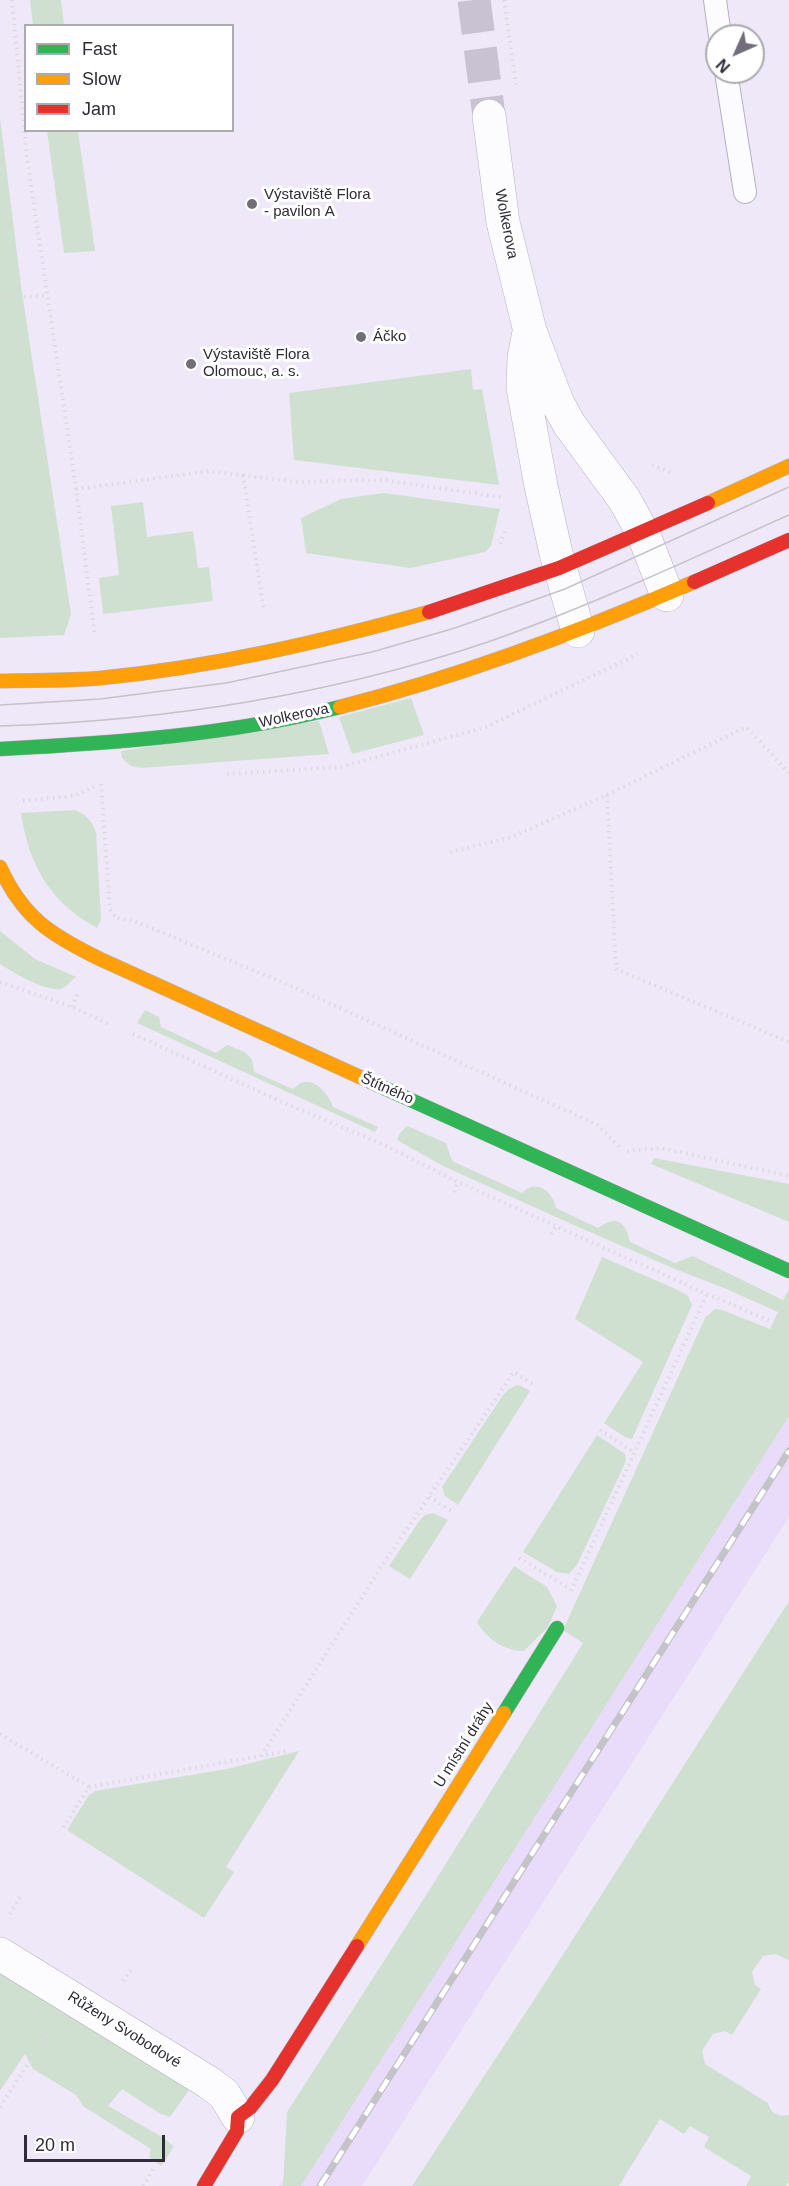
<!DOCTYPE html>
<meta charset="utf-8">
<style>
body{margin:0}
#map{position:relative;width:789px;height:2186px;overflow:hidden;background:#eee8f8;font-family:Arial,sans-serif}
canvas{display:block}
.legend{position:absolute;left:24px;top:24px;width:210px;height:108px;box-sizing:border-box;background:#fff;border:2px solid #acaaaf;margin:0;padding:8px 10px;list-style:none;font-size:18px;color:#302b38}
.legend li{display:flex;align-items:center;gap:12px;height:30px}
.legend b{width:30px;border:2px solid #acaaaf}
.north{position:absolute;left:705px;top:24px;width:60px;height:60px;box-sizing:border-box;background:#fff;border:2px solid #acaaaf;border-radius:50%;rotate:225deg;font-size:16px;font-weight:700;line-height:24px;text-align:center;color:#302b38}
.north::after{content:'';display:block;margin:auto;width:21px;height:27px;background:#726d7b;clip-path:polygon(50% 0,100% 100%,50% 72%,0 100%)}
.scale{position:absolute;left:24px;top:2135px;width:141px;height:27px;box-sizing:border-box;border:3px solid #302b38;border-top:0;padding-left:8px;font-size:18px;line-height:21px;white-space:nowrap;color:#302b38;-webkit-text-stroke:4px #fff;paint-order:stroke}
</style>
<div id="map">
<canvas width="789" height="2186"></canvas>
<ul class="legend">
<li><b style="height:8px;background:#30b455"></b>Fast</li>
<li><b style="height:8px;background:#ff9f0a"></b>Slow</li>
<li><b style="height:8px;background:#e5322d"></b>Jam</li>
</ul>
<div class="north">N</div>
<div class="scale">20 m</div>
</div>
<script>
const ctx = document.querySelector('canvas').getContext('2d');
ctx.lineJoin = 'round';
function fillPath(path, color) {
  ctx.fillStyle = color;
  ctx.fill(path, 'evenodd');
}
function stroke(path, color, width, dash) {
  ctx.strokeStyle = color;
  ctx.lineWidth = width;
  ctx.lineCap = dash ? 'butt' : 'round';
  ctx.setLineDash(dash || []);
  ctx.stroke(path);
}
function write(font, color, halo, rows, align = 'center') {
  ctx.font = font + ' Arial,sans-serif';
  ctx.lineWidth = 6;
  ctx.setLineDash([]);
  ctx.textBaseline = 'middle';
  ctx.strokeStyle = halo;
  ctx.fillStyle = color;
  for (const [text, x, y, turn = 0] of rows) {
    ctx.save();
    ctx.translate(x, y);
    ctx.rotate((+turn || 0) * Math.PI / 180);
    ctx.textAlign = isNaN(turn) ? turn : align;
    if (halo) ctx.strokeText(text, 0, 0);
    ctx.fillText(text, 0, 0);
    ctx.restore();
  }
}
const built = new Path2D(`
 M789 1386V1517L362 2186H279Z`);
const green = new Path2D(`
 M30 0H61L64 25H33Z
 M0 118 21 286 71 614 64 635 0 638Z
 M47 131H78L95 251 64 253Z
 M471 369 473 390 482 389 499 485 294 460 289 393Z
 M384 493 500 509 491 546 485 552 410 568 306 553 301 518 341 499Z
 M143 502 147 537 193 531 198 568 209 567 213 601 103 614 99 578 119 575 111 506Z
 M411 698 424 735 352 754 339 717Z
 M319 721 329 754 141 768 131 766 122 758 121 751Z
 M75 810C87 815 92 821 96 833L101 920 97 928C50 902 29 866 21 813Z
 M0 931 35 959 76 977C71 981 66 987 61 989 46 992 12 972 0 964Z
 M145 1010 159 1017 161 1027 216 1053 227 1045C244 1052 253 1052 254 1072L293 1089C296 1087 298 1084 301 1083 315 1077 330 1096 333 1107L378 1127 375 1132 137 1023Z
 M407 1126 446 1143 452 1161 522 1193C536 1178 553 1192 556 1208L598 1228C616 1214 626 1222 630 1242L675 1263 693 1256 783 1300 789 1289V1416L301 2186H283L287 2112 432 1886 583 1643 563 1630 705 1318 715 1309 722 1310 770 1329 778 1312 724 1288 675 1269 567 1222 443 1166 397 1140 400 1133Z
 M654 1158 789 1184V1222L651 1164Z
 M602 1257 678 1290 688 1296 692 1305 632 1439 625 1437 604 1423 643 1362 575 1319Z
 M517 1385 521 1386 530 1391 458 1505 445 1496 442 1487 503 1395 509 1389Z
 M597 1435 625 1454 626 1461 577 1565 569 1574 557 1572 523 1552Z
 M433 1513 448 1520 410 1579 389 1566 420 1520 425 1515Z
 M514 1566 547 1587 557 1606 548 1627 524 1651C504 1651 487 1639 477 1622Z
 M789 1601V1960L775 1954 763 1956 752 1972 755 1985 761 1989 732 2035 725 2031 713 2034 702 2051 705 2064 768 2103C771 2114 779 2117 789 2115V2182L786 2186H746L751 2176 704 2147 709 2137 690 2126 684 2134 660 2119 619 2186H412L534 2000Z
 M299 1751 226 1867 234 1872 204 1918 67 1830 89 1795 95 1791 227 1769Z
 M0 1968 192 2086 170 2117 159 2113 122 2089 108 2106 164 2138 174 2147 161 2166 149 2157 151 2149 83 2106 76 2095 33 2069 25 2054 0 2091Z`);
const streetTunnel = new Path2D(`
 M474 0 489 116`);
const path = new Path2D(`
 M12 0 27 158 76 489 95 636
 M504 0 516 85
 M0 297 48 296
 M652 465 673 473
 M243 475 264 611
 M76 489 210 471 296 482 382 480 501 497
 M500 544 506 529
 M227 774 341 767 486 727 638 654
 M101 784 110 909 116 918 134 921 289 985 598 1125 619 1147
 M607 795 616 969 789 1042
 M23 801 73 796 95 786
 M450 852 509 838 607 795 746 727 789 773
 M0 982 72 1007 111 1025
 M72 1007 78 993
 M133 1034 282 1102 382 1144 458 1182 707 1294 789 1329
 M627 1151 661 1148 789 1176
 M454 1192 458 1182
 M551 1234 556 1226
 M600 1430 635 1453
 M429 1497 453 1512
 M519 1558 567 1587
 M571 1591 707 1294
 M0 1734 89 1787 63 1828
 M261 1756 383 1564 514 1372 534 1385
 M89 1787 287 1751
 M10 1914 21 1896
 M123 1981 133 1967
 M0 2107 49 2031
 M143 2186 155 2166`);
const lane = new Path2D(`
 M715 0 720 36
 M726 72 745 192`);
const street = new Path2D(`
 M489 116 503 222 530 331 558 404 569 424 624 499 643 533 667 595
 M529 332 524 358 523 388 541 486 556 553 578 631
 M0 1954 208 2082 224 2094 238 2117`);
const fast = new Path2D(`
 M0 749C114 743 229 735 340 707
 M371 1082 789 1271
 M504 1713 557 1628`);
const slow = new Path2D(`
 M708 503 789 466
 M0 681C33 680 68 681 101 678 213 667 321 642 429 612
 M340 707C462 676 579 632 694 582
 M0 867C23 918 51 935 100 959L371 1082
 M357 1946 504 1713`);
const jam = new Path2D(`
 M694 582 789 540
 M429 612 559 568 708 503
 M204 2186 237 2131 238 2117 250 2108 272 2080 357 1946`);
const tram = new Path2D(`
 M0 705 100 699 226 683 372 652 455 628 565 589 789 487
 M0 726C164 721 329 695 485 643 589 607 688 560 789 515`);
const rail = new Path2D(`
 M320 2186 789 1451`);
const markers = [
 [252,204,6,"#726d7b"],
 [361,337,6,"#726d7b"],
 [191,364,6,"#726d7b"]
];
const poiNames = [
 ["Výstaviště Flora",264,195],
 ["- pavilon A",264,212],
 ["Áčko",373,337],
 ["Výstaviště Flora",203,355],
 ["Olomouc, a. s.",203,372]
];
const streetNames = [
 ["Wolkerova",506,224,79],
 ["Wolkerova",294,716,-12],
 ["Štítného",387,1089,24],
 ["U místní dráhy",464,1745,-58],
 ["Růženy Svobodové",124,2030,32]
];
fillPath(built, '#e8dcfa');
fillPath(green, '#d0e0d0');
stroke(streetTunnel, '#c8c2d2', 33, [33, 16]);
stroke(lane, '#b6b0be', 24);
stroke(street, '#b6b0be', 34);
stroke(fast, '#b6b0be', 15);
stroke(slow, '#b6b0be', 15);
stroke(jam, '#b6b0be', 15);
stroke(path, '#dcdadf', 4, [1.5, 4.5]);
stroke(lane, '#fcfcfe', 22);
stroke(street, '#fcfcfe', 33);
stroke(fast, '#30b455', 14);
stroke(slow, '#ff9f0a', 14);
stroke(jam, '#e5322d', 14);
stroke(tram, '#c4c3c8', 1.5);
stroke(rail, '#c4c3c8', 7);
stroke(rail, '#fff', 4.5, [14]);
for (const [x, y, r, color] of markers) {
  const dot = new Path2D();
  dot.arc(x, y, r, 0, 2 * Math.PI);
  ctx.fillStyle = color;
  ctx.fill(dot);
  stroke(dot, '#fff', 2);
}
write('15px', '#302b38', '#fff', poiNames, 'left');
write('15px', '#302b38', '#fff', streetNames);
</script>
